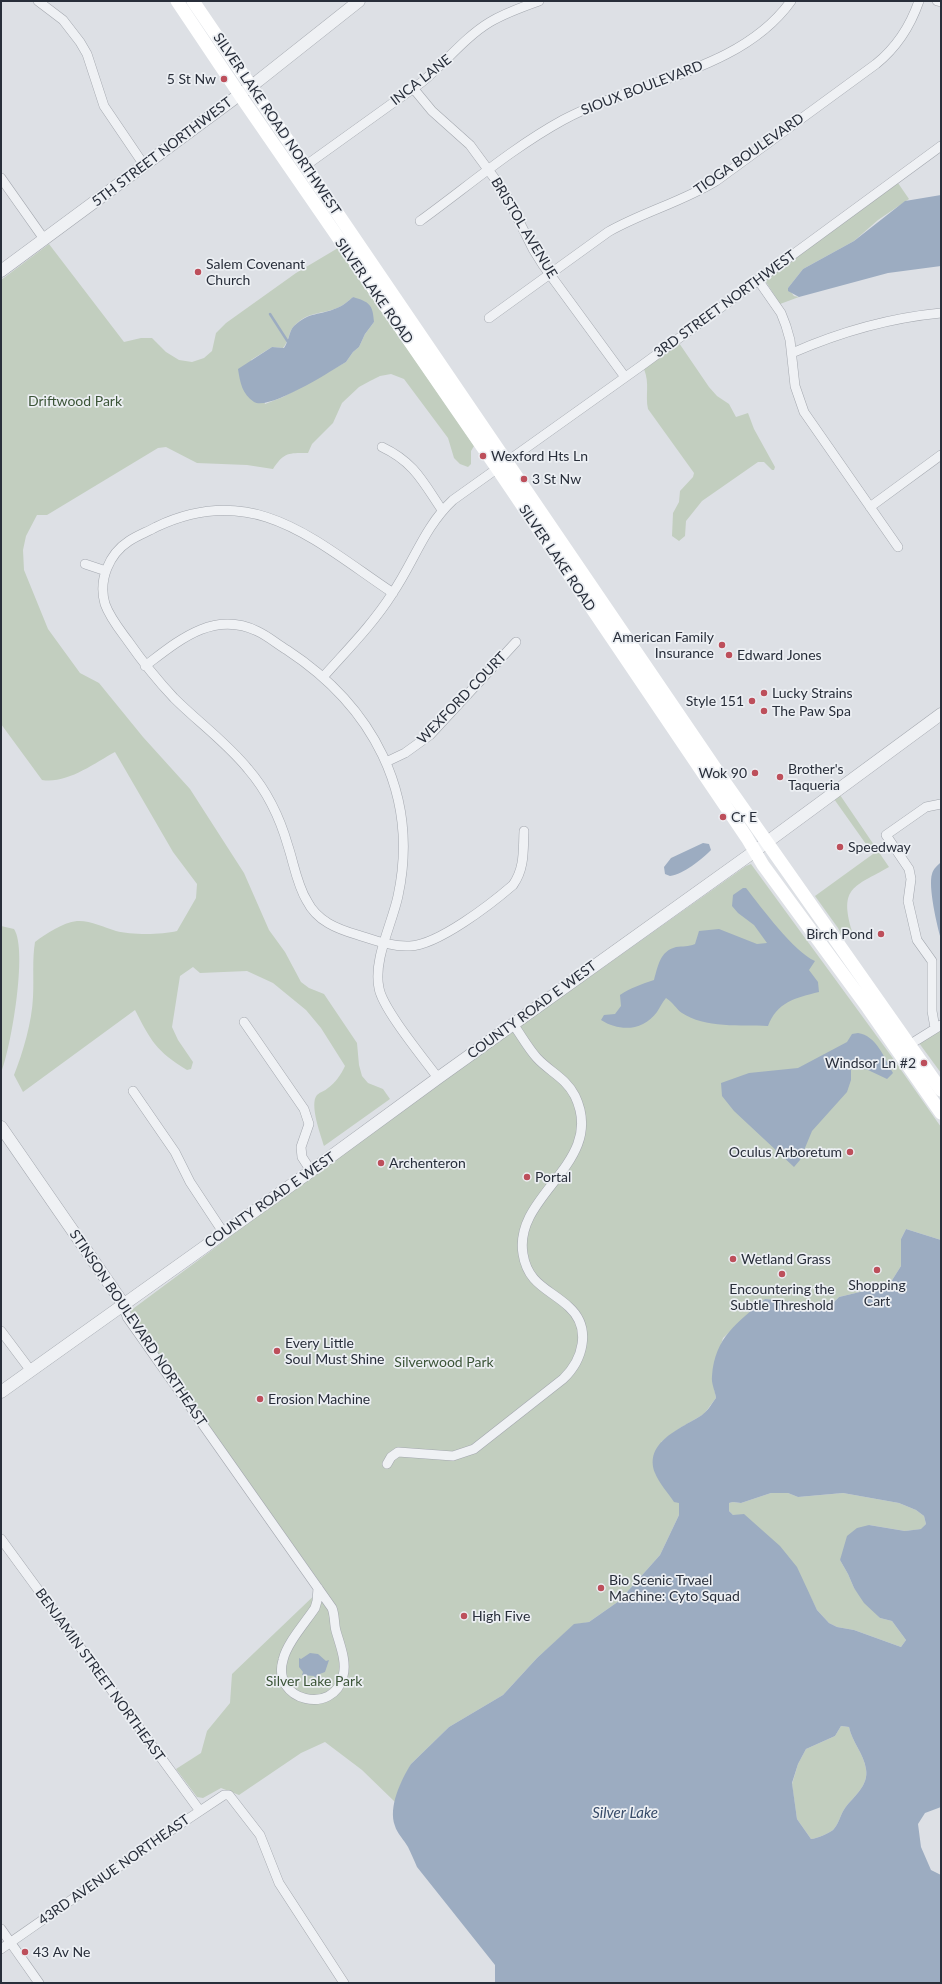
<!DOCTYPE html>
<style>
body{margin:0}
#map{position:relative;width:942px;height:1984px;overflow:hidden;background:#dde0e5;font-family:Lato,sans-serif}
canvas{display:block}
.frame{position:absolute;inset:0;border:2px solid #282e3a;pointer-events:none}
</style>
<div id="map">
<canvas width="942" height="1984"></canvas>
<div class="frame"></div>
</div>
<script>
const ctx = document.querySelector('canvas').getContext('2d');
ctx.lineJoin = 'round';
function fillPath(path, color) {
  ctx.fillStyle = color;
  ctx.fill(path, 'evenodd');
}
function stroke(path, color, width, dash) {
  ctx.strokeStyle = color;
  ctx.lineWidth = width;
  ctx.lineCap = dash ? 'butt' : 'round';
  ctx.setLineDash(dash || []);
  ctx.stroke(path);
}
function write(font, color, halo, rows, align = 'center') {
  ctx.font = font + ' Lato,sans-serif';
  ctx.lineWidth = 3.5;
  ctx.setLineDash([]);
  ctx.textBaseline = 'middle';
  ctx.strokeStyle = halo;
  ctx.fillStyle = color;
  for (const [text, x, y, turn = 0] of rows) {
    ctx.save();
    ctx.translate(x, y);
    ctx.rotate((+turn || 0) * Math.PI / 180);
    ctx.textAlign = isNaN(turn) ? turn : align;
    if (halo) ctx.strokeText(text, 0, 0);
    ctx.fillText(text, 0, 0);
    ctx.restore();
  }
}
const green = new Path2D(`
 M898 183 909 199 878 220 854 241 803 269 788 288 794 296 799 297 780 304 766 282 768 278Z
 M49 244 124 342 141 338H152L166 352 179 360 192 362 204 358 212 351 216 333 226 323 296 273 338 248 474 446 471 451V464L468 467 460 464 454 458 448 438 404 379 391 374 380 376 370 381 359 387 342 403 333 423 312 444 308 453C289 453 284 452 273 469L247 465 197 463 166 447 158 448 47 515H37L26 536 23 550 24 570 48 629 80 673 99 683 143 737 190 789 244 873 269 930 285 952 301 982 309 988 324 994 357 1043 359 1065 362 1076 368 1083 383 1089 390 1099 324 1146C321 1136 309 1104 317 1095 320 1092 325 1091 328 1088 335 1083 341 1075 345 1066L321 1028 306 1010 273 983 247 971 200 973 193 967 180 976 172 1027 178 1040 193 1062 191 1069 187 1070C156 1051 151 1041 135 1010L23 1092 14 1075C23 1052 32 1022 33 997 34 978 32 960 35 942 47 933 62 923 77 921 89 920 104 927 116 931 131 935 161 935 177 931L196 898 197 884 173 852 115 752C93 764 67 784 42 780L1 724V280ZM353 297 374 322 365 334 359 347 353 352 346 362 283 397 265 404 251 360 272 347 283 348C289 341 289 331 294 326 309 311 319 315 337 308 343 306 348 301 353 297Z
 M679 343 709 387 717 396 729 404 736 417 748 413 754 429 775 467 774 470H772L764 462H758L702 501 686 521 685 536 679 541 672 536 673 513 679 502 680 491 693 477 694 473 648 409C645 395 650 384 644 369Z
 M840 795 889 867C854 887 839 887 852 931L843 938 838 928 815 896 873 854 834 799Z
 M751 864 892 1057 941 1127V1240L906 1229 901 1239V1266L889 1285 839 1297 830 1306 765 1299 723 1338 712 1377 716 1398 704 1414 680 1428 661 1442 679 1503V1515L660 1555 619 1601 589 1622 574 1625 537 1658 503 1695 449 1727 411 1764 400 1786 395 1802 362 1770 325 1742 301 1753 239 1795 221 1788 203 1798 197 1797 176 1769 201 1753 207 1731 230 1703 232 1674 323 1587 131 1316 130 1311 356 1143 746 866Z
 M1 926 14 929C28 950 11 1048 1 1073Z
 M941 1030V1073L919 1043Z
 M771 1493H788L798 1497 843 1493 899 1503 916 1510 924 1516 926 1524 922 1529 905 1531 869 1525 840 1560 848 1574 854 1588 880 1618 892 1621 906 1640 901 1647 854 1630 837 1627 829 1623 817 1610 809 1594 729 1511V1503L733 1502 741 1503Z
 M841 1726 849 1727C852 1742 864 1754 866 1769 869 1786 853 1797 845 1808 840 1815 839 1824 833 1830 829 1833 816 1839 811 1839L797 1819 792 1784 798 1764 806 1749 835 1736Z`);
const water = new Path2D(`
 M941 195V266L888 273 799 297 788 291V288L803 269 854 241 905 201Z
 M353 297C369 302 373 304 374 322L365 334 359 347 353 352 346 362C331 371 269 411 254 402 242 394 240 382 238 369L272 347 284 348C289 341 289 331 294 326 310 311 319 316 337 308 343 306 348 301 353 297Z
 M703 843 709 844 711 850C701 860 684 874 670 876L665 874 664 867 671 858Z
 M941 862V939C937 926 928 886 932 874 933 869 938 865 941 862Z
 M743 888H746C761 907 794 952 815 961L809 970 818 982 819 992C795 998 777 1002 768 1026 742 1025 704 1028 682 1013 676 1009 674 1003 666 998 662 1003 660 1007 657 1012 643 1031 620 1032 601 1020L604 1015 615 1014 621 1006 620 995C630 988 642 984 654 980 658 966 660 951 676 947 683 946 688 947 695 944L699 931 719 929 757 944 767 943 754 925 738 913 732 906 733 895Z
 M858 1033C876 1035 885 1059 893 1073L887 1079 868 1070 854 1066 851 1068V1080L847 1092 812 1131 800 1160 794 1167 734 1111 722 1096 721 1083 749 1073 798 1068 847 1042 852 1034Z
 M906 1229 941 1240V1807L925 1813 918 1824 921 1847 931 1870 941 1875V1983H495V1965L417 1867C414 1860 411 1853 408 1847 404 1840 397 1833 395 1826 388 1807 401 1780 411 1764L449 1727 503 1695 537 1658 574 1624 589 1622 619 1601 660 1555 679 1515V1503L674 1502C668 1493 659 1483 655 1473 643 1442 682 1428 702 1415 708 1411 712 1403 716 1398 715 1391 711 1383 712 1376 715 1337 737 1323 765 1299L830 1306 839 1297 889 1285 901 1266V1239ZM771 1493H788L798 1497 843 1493 899 1503 916 1510 924 1516 926 1524 921 1529 905 1531 869 1525 857 1528 847 1536 840 1560 848 1574 854 1588 864 1603 880 1618 892 1621 906 1640 901 1647 854 1630 837 1627 829 1623 817 1610 797 1567 780 1546 744 1514 733 1515 729 1511V1503L733 1502 741 1503ZM841 1726 849 1727C852 1742 864 1754 866 1769 869 1786 853 1797 845 1808 840 1815 839 1824 833 1830 829 1833 816 1839 811 1839L797 1819 792 1783 798 1764 806 1749 835 1736Z
 M310 1653 318 1654 326 1661 329 1660 325 1672 317 1675 316 1679 314 1676 302 1675 303 1672 299 1667V1658L301 1659Z`);
const stream = new Path2D(`
 M270 314 288 342`);
const minor = new Path2D(`
 M38 1 63 20 80 42 87 54 104 106 144 165
 M937 1 941 2
 M413 88 432 111 470 145 495 179 507 197 533 249 543 265 625 377
 M305 166 422 82C445 63 465 37 490 22 505 13 522 7 539 1
 M1 178 44 239
 M420 221C467 187 512 148 563 120 637 80 740 72 791 1
 M758 280 781 313 786 326 790 340 795 386 804 412 898 547
 M489 318 608 232C643 212 682 202 716 181L876 64C897 47 910 27 919 1
 M792 353C840 332 888 318 941 313
 M382 447C414 462 423 482 442 510
 M870 507 941 455
 M85 564 106 571
 M393 593C315 541 254 480 156 527 147 532 138 535 129 541 109 554 98 580 105 604 110 618 120 630 128 641 142 661 157 680 174 698 198 722 226 742 248 769 267 791 280 818 288 846 294 864 297 885 307 901 317 921 337 929 358 935 374 940 392 947 410 946 438 945 491 904 513 885 525 868 523 850 524 831
 M145 666C178 641 213 610 257 631 268 636 277 644 287 650 372 706 420 793 398 896 392 924 373 960 379 988 382 1008 424 1059 438 1078
 M324 676C347 650 373 624 392 594 414 562 424 527 453 500L641 366 941 146
 M386 762 405 753 430 735 516 642
 M244 1022 304 1109 309 1124 301 1147 302 1157 311 1171
 M935 1028 932 1011V961L917 940 908 901 911 879 909 869 886 835 926 807 941 804
 M909 1045 941 1025
 M133 1091 175 1152 190 1182 223 1232
 M124 1305 127 1317 332 1608C335 1615 334 1624 336 1631 340 1645 347 1662 343 1676 334 1716 271 1701 283 1660 287 1643 305 1623 315 1608L317 1601 318 1588
 M1 1331 31 1371
 M387 1464 391 1457 398 1452 453 1456 474 1449 563 1379C583 1360 592 1328 569 1307 550 1289 528 1285 523 1254 513 1194 607 1163 575 1096 566 1078 550 1072 537 1058 528 1048 521 1035 513 1024
 M1 1539 200 1811
 M1 1929 39 1983
 M1 1949 176 1827 224 1795H229L260 1835 279 1883 344 1983`);
const tertiary = new Path2D(`
 M1 271 258 81 359 1
 M1 1127 124 1305
 M1 1392 311 1171 438 1078 755 851 941 714`);
const secondary = new Path2D(`
 M177 1 246 104 497 468 747 838 763 865 868 1008 941 1113
 M193 1 726 784 941 1090`);
const markers = [
 [224,79,4,"#bd4f5b"],
 [198,272,4,"#bd4f5b"],
 [483,456,4,"#bd4f5b"],
 [524,479,4,"#bd4f5b"],
 [722,645,4,"#bd4f5b"],
 [729,655,4,"#bd4f5b"],
 [764,693,4,"#bd4f5b"],
 [752,701,4,"#bd4f5b"],
 [764,711,4,"#bd4f5b"],
 [755,773,4,"#bd4f5b"],
 [780,777,4,"#bd4f5b"],
 [723,817,4,"#bd4f5b"],
 [840,847,4,"#bd4f5b"],
 [881,934,4,"#bd4f5b"],
 [924,1063,4,"#bd4f5b"],
 [850,1152,4,"#bd4f5b"],
 [381,1163,4,"#bd4f5b"],
 [527,1177,4,"#bd4f5b"],
 [733,1259,4,"#bd4f5b"],
 [877,1270,4,"#bd4f5b"],
 [782,1274,4,"#bd4f5b"],
 [277,1351,4,"#bd4f5b"],
 [260,1399,4,"#bd4f5b"],
 [601,1588,4,"#bd4f5b"],
 [464,1616,4,"#bd4f5b"],
 [25,1952,4,"#bd4f5b"]
];
const poiNames = [
 ["5 St Nw",216,79,"right"],
 ["Salem Covenant",206,264],
 ["Church",206,280],
 ["Wexford Hts Ln",491,456],
 ["3 St Nw",532,479],
 ["American Family",714,637,"right"],
 ["Insurance",714,653,"right"],
 ["Edward Jones",737,655],
 ["Lucky Strains",772,693],
 ["Style 151",744,701,"right"],
 ["The Paw Spa",772,711],
 ["Brother's",788,769],
 ["Taqueria",788,785],
 ["Wok 90",747,773,"right"],
 ["Cr E",731,817],
 ["Speedway",848,847],
 ["Birch Pond",873,934,"right"],
 ["Windsor Ln #2",916,1063,"right"],
 ["Oculus Arboretum",842,1152,"right"],
 ["Archenteron",389,1163],
 ["Portal",535,1177],
 ["Wetland Grass",741,1259],
 ["Shopping",877,1285,"center"],
 ["Cart",877,1301,"center"],
 ["Encountering the",782,1289,"center"],
 ["Subtle Threshold",782,1305,"center"],
 ["Every Little",285,1343],
 ["Soul Must Shine",285,1359],
 ["Erosion Machine",268,1399],
 ["Bio Scenic Trvael",609,1580],
 ["Machine: Cyto Squad",609,1596],
 ["High Five",472,1616],
 ["43 Av Ne",33,1952]
];
const streetNames = [
 ["INCA LANE",421,80,-38],
 ["SIOUX BOULEVARD",642,88,-21],
 ["SILVER LAKE ROAD NORTHWEST",277,124,56],
 ["5TH STREET NORTHWEST",162,152,-37],
 ["TIOGA BOULEVARD",749,154,-35],
 ["BRISTOL AVENUE",524,228,59],
 ["SILVER LAKE ROAD",374,291,55],
 ["3RD STREET NORTHWEST",725,304,-36],
 ["SILVER LAKE ROAD",557,558,56],
 ["WEXFORD COURT",462,698,-46],
 ["COUNTY ROAD E WEST",532,1010,-36],
 ["COUNTY ROAD E WEST",270,1200,-35],
 ["STINSON BOULEVARD NORTHEAST",138,1328,56],
 ["BENJAMIN STREET NORTHEAST",100,1675,54],
 ["43RD AVENUE NORTHEAST",114,1870,-35]
];
const parkNames = [
 ["Driftwood Park",75,401],
 ["Silverwood Park",444,1362],
 ["Silver Lake Park",314,1681]
];
const waterNames = [
 ["Silver Lake",625,1813]
];
fillPath(green, '#c2cebf');
fillPath(water, '#9cacc1');
stroke(stream, '#9cacc1', 2.5);
stroke(minor, '#a3a7ae', 10);
stroke(tertiary, '#a3a7ae', 13);
stroke(minor, '#eff1f4', 9);
stroke(tertiary, '#eff1f4', 12);
stroke(secondary, '#fff', 13);
for (const [x, y, r, color] of markers) {
  const dot = new Path2D();
  dot.arc(x, y, r, 0, 2 * Math.PI);
  ctx.fillStyle = color;
  ctx.fill(dot);
  stroke(dot, '#eceff3', 1.5);
}
write('14px', '#282e3a', '#eceff3', poiNames, 'left');
write('14px', '#282e3a', '#eceff3', streetNames);
write('14px', '#3b5437', '#eceff3', parkNames);
write('italic 15px', '#374b69', '#eceff3', waterNames);
</script>
